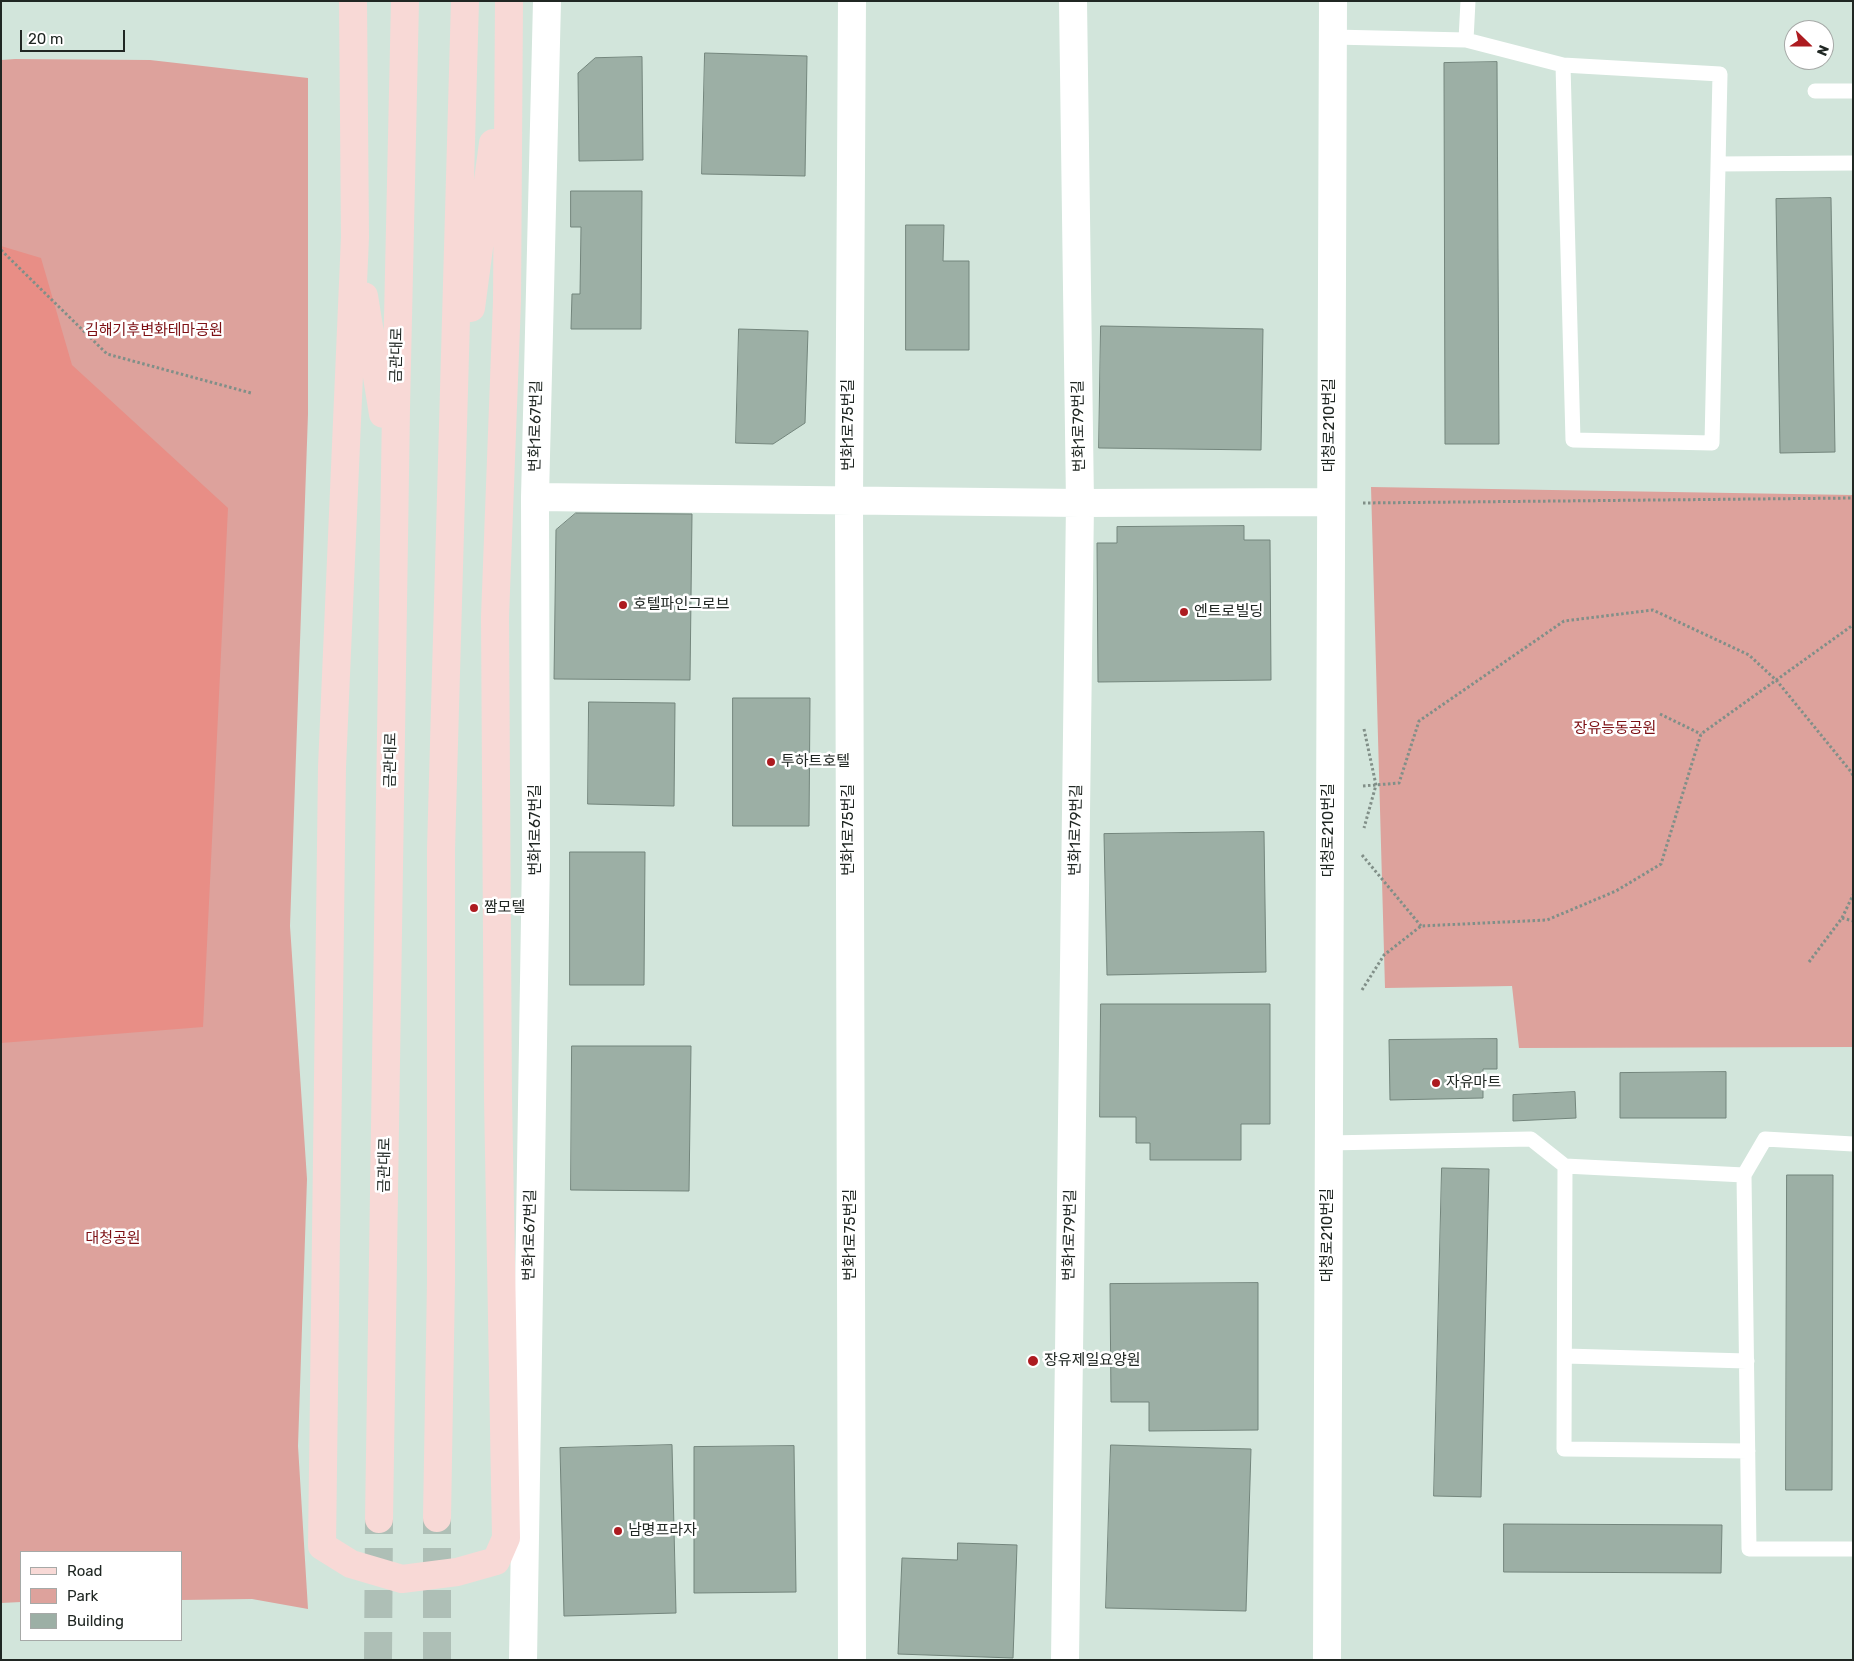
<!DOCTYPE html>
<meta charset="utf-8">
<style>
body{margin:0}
#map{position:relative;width:1854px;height:1661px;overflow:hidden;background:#d2e5db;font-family:Rubik,sans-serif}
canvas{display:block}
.frame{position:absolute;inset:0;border:2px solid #202723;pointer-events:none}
.legend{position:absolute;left:20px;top:1551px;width:162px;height:90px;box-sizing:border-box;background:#fff;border:1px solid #a6a9a7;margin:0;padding:6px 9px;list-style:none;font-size:15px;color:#202723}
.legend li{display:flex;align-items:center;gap:10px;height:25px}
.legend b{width:25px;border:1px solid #a6a9a7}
.north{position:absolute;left:1784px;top:20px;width:50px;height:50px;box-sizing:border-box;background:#fff;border:1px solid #a6a9a7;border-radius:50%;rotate:112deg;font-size:14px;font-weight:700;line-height:20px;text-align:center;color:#202723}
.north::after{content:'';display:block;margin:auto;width:18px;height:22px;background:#ad1b20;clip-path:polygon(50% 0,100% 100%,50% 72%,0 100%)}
.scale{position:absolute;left:20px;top:30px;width:105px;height:22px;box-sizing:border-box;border:2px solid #202723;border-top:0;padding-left:6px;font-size:15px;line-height:18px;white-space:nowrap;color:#202723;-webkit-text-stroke:4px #fff;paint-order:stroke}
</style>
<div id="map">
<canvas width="1854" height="1661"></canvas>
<div class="frame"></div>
<ul class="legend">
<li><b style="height:6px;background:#f8d9d6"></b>Road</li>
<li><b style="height:14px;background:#dda29c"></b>Park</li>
<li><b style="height:14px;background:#9cafa5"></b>Building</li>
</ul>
<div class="north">N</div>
<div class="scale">20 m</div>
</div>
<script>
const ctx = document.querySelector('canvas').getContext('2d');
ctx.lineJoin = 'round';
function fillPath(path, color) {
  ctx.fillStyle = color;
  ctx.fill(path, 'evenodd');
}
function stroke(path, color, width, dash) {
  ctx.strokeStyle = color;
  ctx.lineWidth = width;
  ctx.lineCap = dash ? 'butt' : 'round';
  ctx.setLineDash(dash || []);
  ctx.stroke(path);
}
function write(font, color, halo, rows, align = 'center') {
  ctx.font = font + ' Rubik,"Noto Sans KR",sans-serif';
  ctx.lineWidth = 5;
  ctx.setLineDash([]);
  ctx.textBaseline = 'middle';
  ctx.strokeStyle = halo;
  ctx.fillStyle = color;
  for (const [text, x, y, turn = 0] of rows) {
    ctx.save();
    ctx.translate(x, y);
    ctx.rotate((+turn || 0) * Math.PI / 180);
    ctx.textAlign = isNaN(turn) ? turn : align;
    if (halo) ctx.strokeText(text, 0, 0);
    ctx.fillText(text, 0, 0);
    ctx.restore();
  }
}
const green = new Path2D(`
 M15 59 150 60 308 78V414L290 926 307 1179 298 1446 308 1609 252 1599 181 1600V1552H21V1602L1 1603V60Z
 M1371 487 1853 495V1047L1519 1048 1512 986 1385 988Z`);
const forest = new Path2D(`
 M1 246 41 258 72 365 228 508 203 1027 1 1043Z`);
const building = new Path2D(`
 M705 53 807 56 805 176 702 174Z
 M642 57 643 160 579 161 578 73 595 58Z
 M1497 62 1499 444H1445L1444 63Z
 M571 191H642L641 329H571L572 294H580L581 227H571Z
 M1831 198 1835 452 1780 453 1776 199Z
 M906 225H944L943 261H969V350H906Z
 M1101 326 1263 329 1261 450 1099 448Z
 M739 329 808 331 805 423 773 444 736 443Z
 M576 513 692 514 690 680 554 679 556 530Z
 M1244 526V540H1270L1271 680 1098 682 1097 543H1117V527Z
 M733 698H810L809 826H733Z
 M589 702 675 703 674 806 588 804Z
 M1264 832 1266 972 1107 975 1104 834Z
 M570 852H645L644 985H570Z
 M1101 1004H1270V1124H1241V1160H1150V1143H1136V1117H1100Z
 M1497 1039V1069H1483V1098L1390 1100 1389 1040Z
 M572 1046H691L689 1191 571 1190Z
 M1726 1072V1118H1620V1073Z
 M1575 1092 1576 1118 1513 1121V1095Z
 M1442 1168 1489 1169 1481 1497 1434 1496Z
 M1787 1175H1833L1832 1490H1786Z
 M1258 1283V1430L1149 1431V1402H1111L1110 1284Z
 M672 1445 676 1613 564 1616 560 1448Z
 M1111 1445 1251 1449 1246 1611 1106 1608Z
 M794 1446 796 1592 694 1593V1447Z
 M1504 1524 1722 1525 1721 1573 1504 1572Z
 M958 1543 1017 1545 1013 1658 898 1654 902 1558 957 1560Z`);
const secondaryTunnel = new Path2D(`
 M378 1660 379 1519
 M437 1660V1518`);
const path = new Path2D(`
 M1 250 107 354 251 393
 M1363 503 1853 498
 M1660 714 1701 734
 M1364 729 1376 785 1364 828
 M1363 786 1399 783 1419 721 1564 621 1653 610 1749 655 1777 681 1852 773 1853 777
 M1362 855 1421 926
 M1842 918 1853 921
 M1809 962 1842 918 1853 895
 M1362 990 1384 955 1421 926 1547 920 1616 891 1661 864 1701 734 1853 625`);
const service = new Path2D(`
 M1333 37 1466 40 1563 65 1573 440 1712 443 1720 74 1563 65
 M1466 40 1468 1
 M1815 91H1853
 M1718 164 1853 163
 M1328 1143 1531 1139 1565 1166 1744 1175
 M1853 1144 1765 1139 1744 1175 1749 1549H1853
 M1565 1166 1564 1449 1748 1451
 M1565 1356 1747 1361`);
const minor = new Path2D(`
 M535 497 1080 503 1330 502
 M523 1660 536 857 535 497 547 1
 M852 1660 849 500 852 1
 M1065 1660 1080 503 1073 1
 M1327 1660 1333 1`);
const secondary = new Path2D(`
 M353 1 355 237 332 767 322 1546 351 1564 402 1579 457 1572 496 1561 506 1538 498 1098 495 617 507 301 509 1
 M364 296 383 414
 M471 308 493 143
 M437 1518 441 1282V849L465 1
 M379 1519 396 408 405 1`);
const markers = [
 [623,605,5,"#ad1b20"],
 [1184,612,5,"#ad1b20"],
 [771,762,5,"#ad1b20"],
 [474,908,5,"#ad1b20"],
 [1436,1083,5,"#ad1b20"],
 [1033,1361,6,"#ad1b20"],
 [618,1531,5,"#ad1b20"]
];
const parkNames = [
 ["김해기후변화테마공원",154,331],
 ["장유능동공원",1615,729],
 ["대청공원",113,1239]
];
const streetNames = [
 ["금관대로",397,355,-89],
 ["번화1로75번길",849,425,-90],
 ["대청로210번길",1330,425,-90],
 ["번화1로67번길",536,426,-89],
 ["번화1로79번길",1079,426,-91],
 ["금관대로",391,760,-89],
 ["번화1로67번길",536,830,-90],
 ["번화1로75번길",849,830,-90],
 ["번화1로79번길",1076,830,-89],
 ["대청로210번길",1329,830,-90],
 ["금관대로",385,1165,-89],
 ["번화1로67번길",530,1235,-89],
 ["번화1로75번길",851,1235,-90],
 ["번화1로79번길",1070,1235,-89],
 ["대청로210번길",1328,1235,-90]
];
const poiNames = [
 ["호텔파인그로브",633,605],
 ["엔트로빌딩",1194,612],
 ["투하트호텔",781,762],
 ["짬모텔",484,908],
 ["자유마트",1446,1083],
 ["장유제일요양원",1044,1361],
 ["남명프라자",628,1531]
];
fillPath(green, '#dda29c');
fillPath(forest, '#e88e86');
fillPath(building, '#9cafa5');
stroke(building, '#73857c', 1);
stroke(secondaryTunnel, '#aebfb6', 28, [28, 14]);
stroke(path, '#818f88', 3, [2.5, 2.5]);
stroke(service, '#fff', 15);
stroke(minor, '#fff', 28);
stroke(secondary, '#f8d9d6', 28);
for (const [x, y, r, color] of markers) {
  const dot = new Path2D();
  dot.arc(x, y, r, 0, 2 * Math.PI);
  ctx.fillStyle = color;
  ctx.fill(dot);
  stroke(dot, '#fff', 2);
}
write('15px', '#7d1014', '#fff', parkNames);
write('15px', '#202723', '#fff', streetNames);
write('15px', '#202723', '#fff', poiNames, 'left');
</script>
